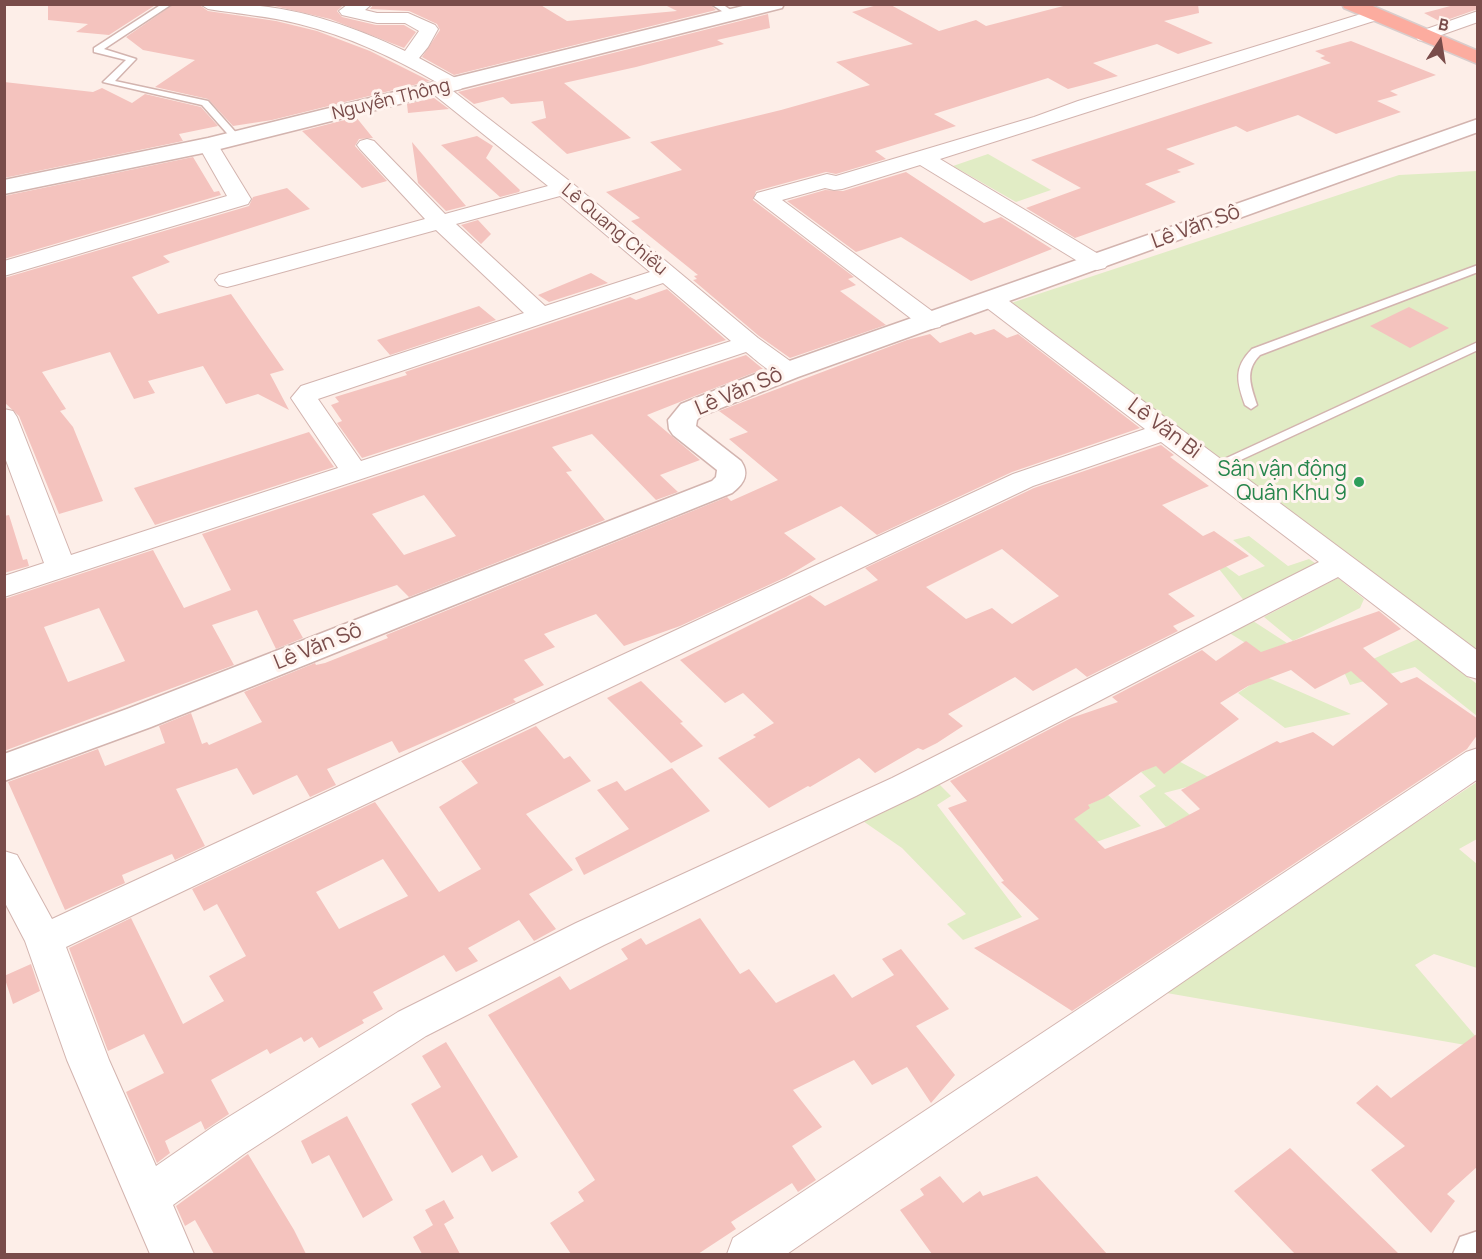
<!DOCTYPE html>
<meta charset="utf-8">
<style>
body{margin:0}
#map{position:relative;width:1482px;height:1259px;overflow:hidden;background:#fdeee8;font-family:Manrope,sans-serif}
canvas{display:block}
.frame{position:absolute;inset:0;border:6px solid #794c4a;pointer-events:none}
.north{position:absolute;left:1410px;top:12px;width:60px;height:60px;-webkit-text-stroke:4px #fff4ef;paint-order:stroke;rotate:12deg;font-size:16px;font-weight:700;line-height:24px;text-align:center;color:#794c4a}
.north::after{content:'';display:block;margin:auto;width:21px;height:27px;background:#794c4a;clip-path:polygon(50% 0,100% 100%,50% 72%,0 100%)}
</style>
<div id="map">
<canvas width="1482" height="1259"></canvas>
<div class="frame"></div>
<div class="north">B</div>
</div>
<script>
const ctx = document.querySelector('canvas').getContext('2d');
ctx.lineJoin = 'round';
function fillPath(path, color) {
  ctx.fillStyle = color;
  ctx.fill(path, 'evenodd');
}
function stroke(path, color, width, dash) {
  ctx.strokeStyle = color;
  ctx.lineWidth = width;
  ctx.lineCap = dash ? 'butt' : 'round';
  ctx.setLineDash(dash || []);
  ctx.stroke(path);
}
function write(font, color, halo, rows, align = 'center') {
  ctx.font = font + ' Manrope,sans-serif';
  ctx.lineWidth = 6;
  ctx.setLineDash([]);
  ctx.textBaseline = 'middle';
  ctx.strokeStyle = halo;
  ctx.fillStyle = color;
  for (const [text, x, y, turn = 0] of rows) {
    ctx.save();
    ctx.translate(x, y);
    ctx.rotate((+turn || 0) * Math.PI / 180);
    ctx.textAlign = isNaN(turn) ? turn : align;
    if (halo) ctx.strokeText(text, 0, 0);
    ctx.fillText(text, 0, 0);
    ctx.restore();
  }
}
const green = new Path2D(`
 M988 154 1051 190 1016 202 953 166Z
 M1477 171V658L1002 306 1399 175Z
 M1249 536 1288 566 1309 559 1321 567 1249 607 1204 550 1239 576 1265 566 1233 540Z
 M1338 578 1364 599 1360 608 1293 641 1264 617Z
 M1250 619 1287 643 1262 653 1226 631Z
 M1418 639 1477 684V716L1415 667 1350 685 1344 672Z
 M1264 676 1351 714 1285 728 1238 693Z
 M1171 757 1214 780 1164 793 1190 815 1166 827 1139 796 1156 786 1141 772Z
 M936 781 951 796 937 805 1022 917 963 940 947 924 966 914 902 848 860 819Z
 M1477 782V839L1459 849 1477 864V968L1434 954 1415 965 1477 1038V1047L1161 992Z
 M1108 795 1141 826 1088 845 1060 819Z`);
const building = new Path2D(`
 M48 4H157L109 35 76 32 88 24 48 20Z
 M174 4H198L208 11 276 21 317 31 370 51 430 81 272 120 233 126 208 99 155 87 195 60 143 50 126 37Z
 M266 4H344L337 11 342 17 376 25H404L416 32 404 48 330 19Z
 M374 4H539L567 21 677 11 663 4H709L716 10 454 75 422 57 440 30 437 24 409 11 370 9Z
 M881 4H889L939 31 976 20 986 26 1071 4H1198L1199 13 1164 21 1213 43 1178 54 1157 44 1093 63 1118 76 1068 89 1048 78 934 114 956 126 875 151 886 159 836 174 826 172 756 191 753 200 854 277 848 279 856 285 840 291 886 325 790 358 759 336 693 280 697 279 694 276 698 275 631 221 640 218 606 192 682 170 650 142 781 110 870 85 836 62 913 44 852 12Z
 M1458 4H1478V9L1441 22 1424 13Z
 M768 14 770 28 717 40 724 44 636 67 564 83 631 138 567 154 531 122 546 118 543 101 511 104 503 97 474 104 458 92Z
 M1351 41 1436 75 1390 91 1398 95 1377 101 1401 112 1336 134 1298 115 1247 132 1236 126 1166 149 1195 164 1177 170 1181 172 1145 184 1176 202 1075 238 1026 208 1081 188 1031 160 1331 63 1320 58 1325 56 1315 51Z
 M4 82 93 92 102 88 132 103 145 94 201 107 218 126 179 134 183 141 4 178Z
 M434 98 449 109 408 113 407 104Z
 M356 117 373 138 359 139 355 146 387 181 362 188 302 131Z
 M477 136 493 146 486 158 520 190 519 192 500 197 441 145Z
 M412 142 466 206 446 211 418 183Z
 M193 157 214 192 219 191 221 195 4 259V196Z
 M906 172 984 223 1001 217 1052 249 971 281 901 237 856 252 787 201 825 190 843 191Z
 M287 188 310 209 163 256 170 262 132 277 158 314 231 294 284 370 270 374 289 410 258 394 226 404 203 366 148 381 155 393 134 399 110 352 42 372 66 409 60 411 73 427 103 501 59 514 19 416 4 402V278L249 206 253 197Z
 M478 220 491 234 481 244 461 225Z
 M591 273 608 283 549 302 538 295Z
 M667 289 726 340 362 458 337 423 342 421 331 405 339 402 335 397 407 375 405 372 630 297 636 300Z
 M479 306 496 320 390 355 377 340Z
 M1409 307 1449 328 1410 348 1370 326Z
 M994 329 1007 338 1018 334 1140 428 1012 472 877 535 841 506 784 533 816 559 786 577 680 626 624 646 596 614 544 634 555 647 524 660 544 685 513 699 516 702 399 753 392 741 327 769 336 785 310 797 297 775 253 795 237 768 176 789 205 846 175 860 172 854 122 875 125 883 65 910 8 782 98 749 105 766 165 743 159 726 191 713 202 744 207 742 209 745 262 722 244 692 315 663 316 665 325 663 388 638 386 635 727 497 731 501 778 480 729 439 748 432 719 411 907 340 930 334 940 343 971 332 975 335Z
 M746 355 763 369 647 415 700 460 660 475 678 492 656 500 592 434 552 447 572 471 566 472 605 520 409 597 397 585 293 620 303 638 276 649 257 610 212 625 234 665 4 751V599L153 550 184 608 231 590 202 534ZM424 495 456 536 404 555 372 514ZM99 608 125 661 68 682 44 627Z
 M309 432 334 467 155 525 134 488Z
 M1161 445 1174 455 1170 457 1209 486 1162 505 1203 536 1214 531 1249 556 1168 594 1195 616 1173 626 1178 631 1087 677 1076 668 1033 691 1015 677 948 714 963 726 937 743 923 750 918 748 875 773 859 758 810 787 808 786 769 808 718 758 756 737 753 735 774 723 743 693 725 703 680 660 810 595 825 606 878 580 865 568 1034 488ZM1002 549 1059 596 1012 624 992 608 966 619 926 587Z
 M9 515 23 560 27 559 29 566 4 573V516Z
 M1379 611 1401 629 1363 648 1401 683 1417 677 1478 719V734L1467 749 1072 1011 974 948 1039 919 1001 882 1004 881 948 808 967 801 950 781 1071 718 1118 702 1112 697 1202 650 1216 661 1246 641 1261 652ZM1291 670 1315 689 1351 671 1388 704 1333 746 1313 732 1280 743 1277 741 1181 790 1200 809 1166 827 1105 849 1074 819 1090 808 1088 805 1104 798 1141 772 1156 766 1164 774 1239 719 1220 703 1248 686Z
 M641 681 683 722 680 723 703 746 671 763 607 698Z
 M536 726 564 759 570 756 591 781 526 814 573 870 529 894 556 929 534 941 519 920 468 948 478 961 456 972 444 955 373 992 383 1009 362 1020 364 1023 319 1048 312 1037 304 1042 301 1037 270 1054 267 1049 211 1080 229 1114 205 1130 201 1121 165 1141 170 1153 157 1163 126 1092 164 1073 144 1034 108 1051 69 948 131 918 183 1024 224 1001 209 976 246 956 217 904 204 911 192 889 375 802 439 892 481 869 439 807 478 783 461 761ZM383 859 408 896 339 929 316 892Z
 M672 768 710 811 584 875 575 858 629 829 597 790 617 781 625 791Z
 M700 918 740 974 749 969 776 1003 834 974 852 998 894 975 882 959 901 949 949 1009 916 1026 955 1075 931 1103 907 1067 872 1085 854 1060 793 1090 822 1127 792 1146 816 1180 798 1192 792 1183 731 1222 736 1229 698 1254H571L550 1223 584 1201 578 1192 595 1180 488 1015 560 976 570 990 628 959 621 949 641 938 646 945Z
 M31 964 40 991 13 1004 4 976Z
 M1478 1033V1166L1447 1194 1455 1201 1431 1233 1371 1170 1405 1146 1356 1103 1377 1085 1391 1098Z
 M446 1042 518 1157 492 1172 482 1155 452 1173 411 1104 441 1087 422 1056Z
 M347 1116 393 1200 363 1218 329 1155 312 1164 301 1141Z
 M1290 1148 1399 1254H1295L1234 1191Z
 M248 1154 294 1230 306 1254H214L195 1220 185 1226 176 1206Z
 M940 1176 963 1203 980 1191 983 1196 1037 1176 1107 1254H932L900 1210 924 1195 920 1189Z
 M444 1200 454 1218 444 1224 460 1254H422L413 1237 433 1225 425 1210Z`);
const service = new Path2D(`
 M162 4H172L104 49 136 59 115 81 208 101 239 136V140H233L202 105 103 82 126 60 94 52V48Z
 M711 4H722L738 15 731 17Z
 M1478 265V272L1260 355C1244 371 1251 386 1257 405L1251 409 1245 405C1237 382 1233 368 1252 349Z
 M1478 342V350L1219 470H1209L1207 467Z`);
const minor = new Path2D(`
 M200 4C216 4 234 3 250 5 304 9 357 28 405 51L419 31 405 23H377L342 15 339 11 348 4H372L365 10 377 13H408L435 25 438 29 428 47 419 58 461 81 464 85 461 89 453 91 572 183 758 338 797 366 801 371 797 376C777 381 761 364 746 352L4 597V576L44 563 4 455V409L13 411 17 417 71 555 338 468 291 398 301 386 524 313 436 230 235 285 227 287 219 285 215 280 219 275 425 219 360 149 357 145 360 141 367 139 374 141 445 214 548 186 432 93 429 89 432 85 438 83C395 58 348 36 299 24 269 16 238 14 208 9ZM560 196 650 272 545 306 456 224ZM663 283 731 341 361 461 318 399Z
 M1374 10 1380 11 1383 15 1380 19 940 159 1105 258 1109 263 1105 268 1097 270 1089 268 920 165 842 189 834 190 825 188 782 200 940 317 943 322 940 327 931 329 922 327 754 198 757 193 827 174 836 176 1034 117 1078 101Z
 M1478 11V22L1424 41 1418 40 1415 36 1418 32Z
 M208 139 215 141 218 145 251 199 248 204 4 276V261L227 196 198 145 201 141Z
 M992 293 1001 295 1478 651V679L1467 676 1338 577 916 796 604 945 426 1036 244 1154 173 1205 194 1254H150L67 1060 25 941 4 901V851L17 855 52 919 1013 474 1145 429 983 305 980 300 983 295ZM1161 442 1319 562 892 778 576 923 398 1012 214 1126 156 1166 109 1060 66 947 1033 486Z
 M1478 748V779L787 1254H727L733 1238 1466 752Z`);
const tertiary = new Path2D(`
 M751 4H784L782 8 208 152 4 194V180L208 138Z
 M1478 119V132L798 377 701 416 697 420 696 426 741 461C750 474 744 484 732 493L151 727 4 781V754L127 709 712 481 716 477 717 470 673 435 669 429 668 420 681 404 778 365Z
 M1478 1231V1254H1453L1460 1237Z`);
const trunk = new Path2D(`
 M1342 4H1368L1478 51V64L1344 8Z`);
const markers = [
 [1359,482,6,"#2e9e5b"]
];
const farStreetnames = [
 ["Nguyễn Thông",391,100,-14],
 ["Lê Quang Chiểu",614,230,40]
];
const streetNames = [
 ["Lê Văn Sô",1196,227,-20],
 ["Lê Văn Sô",739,392,-23],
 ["Lê Văn Bì",1164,429,37],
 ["Lê Văn Sô",318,647,-22]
];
const leisureNames = [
 ["Sân vận động",1347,470],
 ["Quân Khu 9",1347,494]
];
fillPath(green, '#e1ecc5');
fillPath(building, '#f4c3be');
stroke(service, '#d3b4af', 3);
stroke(minor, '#d3b4af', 2);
stroke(tertiary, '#d3b4af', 3);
stroke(trunk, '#d9cdcc', 3);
fillPath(service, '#fff');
fillPath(minor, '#fff');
fillPath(tertiary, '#fff');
fillPath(trunk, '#fcac9f');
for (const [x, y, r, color] of markers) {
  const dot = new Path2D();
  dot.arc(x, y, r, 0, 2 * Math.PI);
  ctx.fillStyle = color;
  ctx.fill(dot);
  stroke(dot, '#fff4ef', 2);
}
write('18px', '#794c4a', '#fff4ef', farStreetnames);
write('21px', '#794c4a', '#fff4ef', streetNames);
write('21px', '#27864d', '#fff4ef', leisureNames, 'right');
</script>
